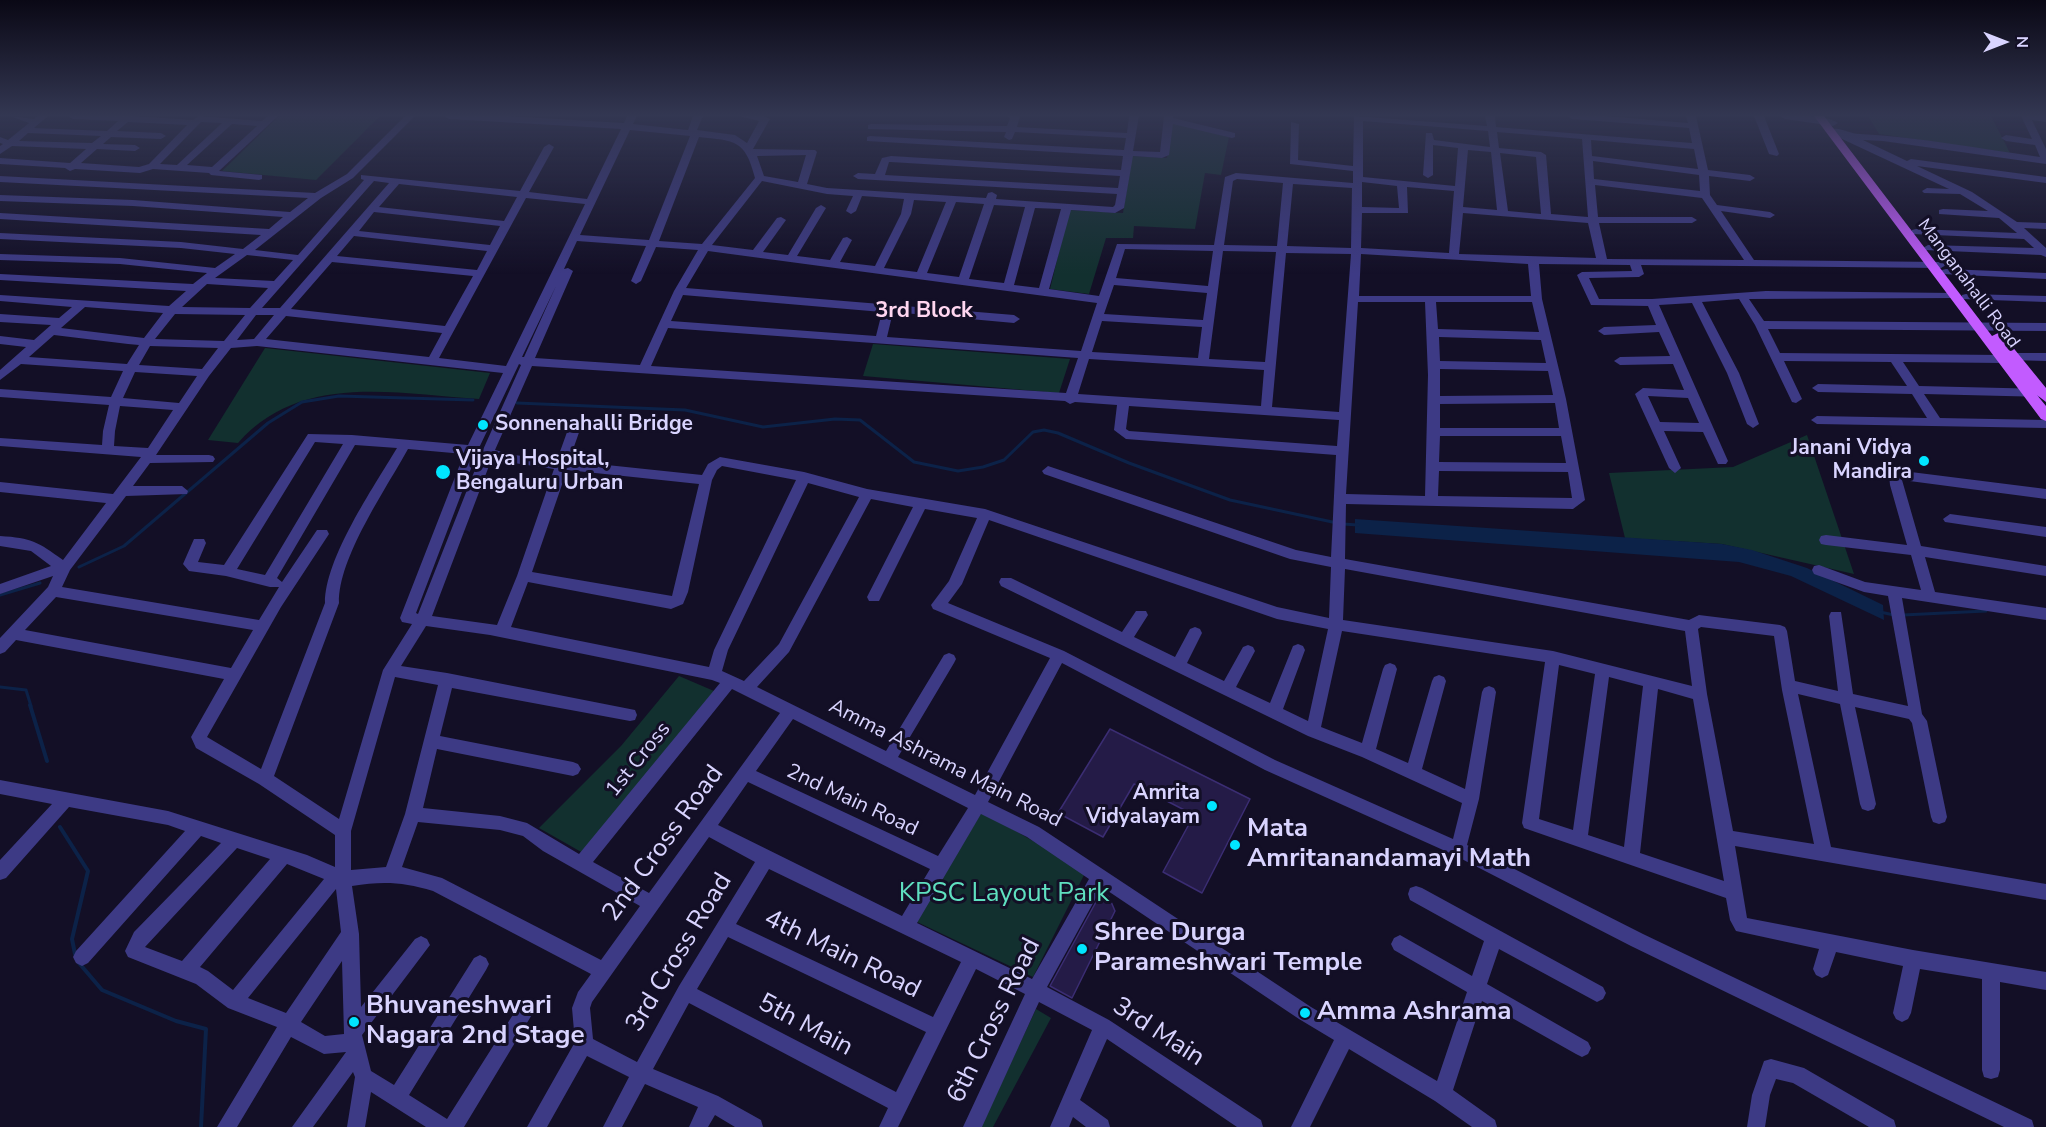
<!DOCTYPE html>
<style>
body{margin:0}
#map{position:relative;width:2046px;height:1127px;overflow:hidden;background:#130f26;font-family:"Nunito Sans",sans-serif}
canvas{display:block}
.north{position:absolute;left:1974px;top:12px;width:60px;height:60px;-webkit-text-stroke:4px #130f26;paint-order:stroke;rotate:90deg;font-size:16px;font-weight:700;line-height:24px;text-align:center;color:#d9d4ff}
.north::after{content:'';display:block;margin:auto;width:21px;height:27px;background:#d9d4ff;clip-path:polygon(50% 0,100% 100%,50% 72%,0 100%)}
</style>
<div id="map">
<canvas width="2046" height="1127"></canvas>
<div class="north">N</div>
</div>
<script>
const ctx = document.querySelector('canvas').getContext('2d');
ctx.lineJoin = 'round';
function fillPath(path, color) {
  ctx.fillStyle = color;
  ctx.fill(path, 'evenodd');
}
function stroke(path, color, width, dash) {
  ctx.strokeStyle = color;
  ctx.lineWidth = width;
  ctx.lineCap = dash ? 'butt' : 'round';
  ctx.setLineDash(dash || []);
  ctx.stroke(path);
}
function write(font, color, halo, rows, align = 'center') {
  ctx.font = font + ' "Nunito Sans",sans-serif';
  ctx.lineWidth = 6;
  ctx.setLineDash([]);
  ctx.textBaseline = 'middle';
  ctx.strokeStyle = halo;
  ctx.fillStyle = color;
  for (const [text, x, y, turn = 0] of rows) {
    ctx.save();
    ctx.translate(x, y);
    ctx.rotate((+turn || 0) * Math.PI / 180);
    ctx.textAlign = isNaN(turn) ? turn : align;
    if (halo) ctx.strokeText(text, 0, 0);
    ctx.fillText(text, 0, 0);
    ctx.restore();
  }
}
const green = new Path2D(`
 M279 116H380L316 180 222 171Z
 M1868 116H1991L2010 153 1879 134Z
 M1171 122 1229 137 1221 175 1205 173 1195 229 1134 226 1133 238H1106L1089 294 1050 289 1069 210 1123 213 1132 156 1167 158Z
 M873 344 1070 359 1059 393 863 376Z
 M265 348 490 373 479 399C395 394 301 372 238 443L208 440Z
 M1807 435 1854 574 1722 544 1625 538 1609 473 1733 467Z
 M679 676 714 691 583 853 539 828 621 746Z
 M982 812 1086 871 1033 977 915 921Z
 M1036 1009 1051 1018 993 1127H981Z`);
const water = new Path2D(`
 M1355 519 1722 544 1752 550 1807 568 1883 605 1884 620 1791 576 1739 562 1355 533Z`);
const streamFar1 = new Path2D(`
 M517 403 685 410 763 427 835 419 860 420 914 462 958 471 983 467 1004 460 1033 432 1044 430 1058 433 1129 463 1230 500 1337 523
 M1343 524 1358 525
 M79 567 124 546 268 423 302 402 339 396 473 400
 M0 595 40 583
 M1880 612 1894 615
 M1903 615 1986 611
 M0 687 26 690 31 706`);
const stream = new Path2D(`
 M30 705 47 761
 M60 827 88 871 72 939 75 954
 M79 963 102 990 176 1021 206 1029 201 1127`);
const building = new Path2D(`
 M1110 729 1250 799 1202 893 1163 872 1194 815 1134 784 1103 837 1058 813Z
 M1102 891 1109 897 1115 911 1072 998 1050 986Z`);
const minor = new Path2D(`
 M10 116 34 119 37 116H48L34 128 107 131 118 121 73 119 68 116H134L193 120 199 116 262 121 268 116H278L219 171 262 175V179L259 180 211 175 209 173 153 169 140 173 75 169 70 171 65 168 0 164V158L70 163 86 149 12 146 0 154V146L3 144 0 143V137L8 140 29 123ZM128 122 187 125 149 164 139 167 81 163 97 149 135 151 140 148 135 145 103 144 111 137 161 139 166 136 161 133 117 131ZM201 122 222 123 177 165 160 164ZM232 124 257 126 212 167 187 165ZM28 133 101 136 92 143 19 141Z
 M405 116H415L353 178 321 198 255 250 298 255 364 180 361 179V175L520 191 544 147 549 144 554 147 529 192 587 199 621 129 449 119 444 116H507L624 123 627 116H637L633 124 688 130 693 116H703L697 130 735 135 747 143 759 121 739 116H764L770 119 753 149 815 150 817 152 807 184 827 188 986 198 988 193 992 192 997 195 996 199 1113 207 1115 205 1117 194 858 179 853 176 858 173 875 174 882 158 891 156 1121 170 1123 156 867 141V137L870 136 1124 150 1126 138 1015 132 1012 139 1009 140 1004 137 1006 132 868 129V125L871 124 1007 126 1010 118 1007 116H1020L1017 127 1127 133 1129 116H1139L1133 151 1160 152 1164 116H1174L1173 118 1235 133V137L1232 138 1173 124 1169 155 1162 158 1133 156 1124 208 1115 213 1071 210 1049 289 1099 296 1117 244 1214 245 1225 177 1236 173 1353 183V171L1290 164 1291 122 1299 124 1298 160 1353 166 1354 116 1487 126 1485 116H1495L1496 127 1692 143 1689 128 1572 119 1567 116H1606L1688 123 1686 116H1696L1708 170 1750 175 1755 178 1750 181 1709 176 1710 195 1717 205 1770 212 1775 215 1770 218 1721 211 1754 260 1941 262 1946 265 1941 268 1641 265 1644 274 1639 277 1589 278 1599 299H1652L1766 291 1955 293 1960 296 1959 298 1749 299 1764 321 2046 323V331L1768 329 1780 353 2003 355 2009 359 2003 363 1903 362 1919 386 2046 389V397L1924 394 1940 418 2046 420V428L1817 424 1811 420 1817 416 1927 418 1912 394 1818 392 1812 388 1818 384 1907 386 1891 362 1784 361 1802 399 1796 403 1792 402 1755 325 1739 299 1702 302 1739 373 1759 424 1753 428 1747 424 1727 373 1692 303 1659 305 1728 461 1726 464H1718L1703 432 1664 431 1681 468 1675 473 1669 468 1635 394 1643 388 1684 390 1673 364 1620 365 1614 361 1620 357 1670 356 1659 332 1604 335 1598 331 1604 327 1656 325 1648 306 1591 305 1577 275 1582 272 1632 271 1630 265 1539 264 1542 299 1566 399 1585 500 1573 509 1346 504 1345 559 1689 620 1699 615 1780 625 1785 627 1787 631 1795 681 1838 691 1829 616 1831 612H1841L1853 694 1908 706 1888 596 1864 592 1814 574 1812 570 1814 566 1819 565 1865 582 1921 590 1911 555 1826 545 1821 544 1819 540 1821 536 1826 535 1907 545 1890 485 1889 475 1895 470 2046 489V499L1902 480 1921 546 2046 566V576L1925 557 1935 592 2046 608V620L1902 598 1922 714 1927 721 1947 817 1945 822 1939 824 1933 822 1931 817 1912 723 1909 719 1855 707 1876 804 1874 809 1868 811 1862 809 1860 804 1840 704 1798 694 1831 847 2046 884V900L1735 846 1747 918 1913 950 2046 972V990L2000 982V1070L1998 1077 1991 1079 1984 1077 1982 1070V979L1920 969 1911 1013 1908 1019 1902 1022 1896 1019 1893 1013 1903 966 1836 952 1828 975 1822 978 1816 975 1813 969 1819 949 1736 931 1730 920 1726 898 1524 828 1522 823 1545 662 1342 631 1321 727 1362 743 1383 669 1385 665 1390 663 1395 665 1397 669 1376 749 1408 763 1432 681 1434 677 1439 675 1444 677 1446 681 1422 769 1465 789 1482 692 1484 688 1489 686 1494 688 1496 692 1479 799 1467 845 1643 934 2032 1120 2034 1127H2004L1631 946 1452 854 1265 770 1062 663 988 802 1039 827 1311 1007 1437 1081 1467 992 1394 950 1391 944 1394 938 1400 935 1472 976 1484 941 1410 900 1408 894 1410 888 1416 886 1422 888 1603 987 1606 993 1603 999 1597 1002 1499 949 1487 984 1588 1042 1591 1048 1588 1054 1582 1057 1576 1054 1482 1001 1453 1090 1495 1120 1497 1127H1472L1435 1101 1349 1049 1310 1127H1291L1334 1040 1299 1019 1102 887 1047 987 1109 1020 1261 1120 1263 1127H1237L1107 1039 1080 1100 1108 1120 1110 1127H1086L1073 1117 1069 1127H1050L1092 1030 1039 1002 982 1127H963L1025 994 976 969 898 1127H879L888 1108 689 1003 653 1069 718 1096 761 1120 763 1127H735L715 1115 708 1127H689L698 1107 645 1084 622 1127H603L629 1077 587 1056 547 1127H527L575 1042 572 1008 578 992 591 974 433 891C403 882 383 881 352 886L359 934 361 1007 415 939 421 936 427 939 430 945 362 1035 371 1071 394 1085 474 958 480 955 486 958 489 964 486 970 409 1095 447 1119 521 1002 527 999 533 1002 536 1008 464 1127H426L371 1092 365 1127H347L355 1077 353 1072 313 1127H292L346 1052 324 1054 291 1037 237 1127H217L277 1027 228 1008 196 984 128 957 125 951 134 932 221 843 201 836 88 963 82 966 76 963 73 957 76 951 185 831 168 825 69 807 6 878 0 880V860L52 804 0 794V780L168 811 307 855 335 867V835L259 784 196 748 191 737 224 679 16 640 5 652 0 654V638L48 587 53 576 0 594V584L51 566 31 551 0 546V536C32 538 38 542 63 560L106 503 0 492V482L113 494 141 457 0 446V438L102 445 103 431 109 405 0 397V389L111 397 123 371 21 364 0 380V370L26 347 0 344V336L34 340 51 325 0 322V314L59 318 72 307 0 301V295L169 306 186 291 0 280V274L193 284 207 273 120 264 0 260V254L120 258 215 268 235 254 181 248 0 239V233L181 242 243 249 261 235 0 219V213L269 229 283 217 133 206 0 201V195L133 200 290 212 308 198 0 182V176L315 193 347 174ZM1363 121 1488 131 1490 147 1434 140 1432 133H1426L1423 175 1428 178 1433 175V145L1458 148 1455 186 1363 177ZM630 130 690 136 649 240 580 235ZM1497 132 1582 139 1588 217 1551 214 1546 155 1541 152 1499 148ZM699 137C735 141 745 139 755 178L702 244 659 241ZM1591 140 1694 149 1698 169 1592 156ZM1468 150 1491 152 1497 210 1463 207ZM1500 153 1536 157 1541 214 1508 211ZM806 155 798 182 764 176 757 156ZM1593 161 1699 175 1700 191 1594 179ZM889 162H891L1120 176 1118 188 885 175ZM1237 179 1283 183 1277 246 1224 245 1233 181ZM374 181 389 183 280 308H262ZM762 181 827 194 853 196 846 211 851 214 856 211 862 196 904 199 901 214 875 266 840 262 852 240 847 237 843 238 830 260 797 256 826 208 821 205 816 208 788 255 763 252 786 220 781 217 777 218 753 250 712 245ZM1362 182 1397 186 1399 208 1362 207ZM399 184 517 197 504 221 379 207ZM1293 184 1352 188 1351 248 1287 246ZM1595 185 1702 198 1744 260 1607 259 1599 223H1692L1697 220 1692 217H1598ZM1407 187 1454 191 1449 253 1361 248 1362 213H1408ZM526 198 585 204 506 366 439 358ZM914 200 946 202 917 272 884 268 911 214ZM956 202 984 204 959 277 927 273ZM994 205 1025 207 1004 283 969 279ZM1035 208 1061 209 1039 288 1014 285ZM374 212 500 226 490 245 359 231ZM1463 213 1588 223 1596 258 1459 254ZM354 236 487 251 477 270 337 256ZM577 241 646 246 631 281 636 284 641 281 656 247 698 250 674 291 640 365 535 358 573 271 568 268 564 269ZM1125 249 1213 251 1208 286 1116 278ZM708 251 1097 303 1081 351 887 337 893 312 1014 323 1020 319 1014 315 686 288ZM1223 251 1276 252 1265 362 1209 359ZM1286 253 1351 254 1339 412 1272 407ZM1361 254 1528 264 1531 296H1359ZM247 255 293 260 274 281 215 278ZM332 262 473 276 445 326 291 309ZM207 284 268 288 250 308 182 307ZM1114 285 1207 293 1203 320 1104 314ZM556 286 524 357H522ZM683 295 882 312 876 336 671 321ZM1358 302H1425L1428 375 1425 496 1346 494ZM1436 302H1532L1539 332 1438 329ZM85 307 163 313 144 338 61 328ZM175 314 245 315 224 341 155 339ZM256 315H274L254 339 237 340ZM286 316 442 333 429 357 266 339ZM1102 321 1202 327 1198 358 1092 352ZM668 328 1078 358 1066 393 651 366ZM54 335 128 344 139 345 127 364 29 357ZM1439 337 1541 340 1546 363 1440 361ZM150 346 218 348 202 369 139 365ZM257 346 503 373 468 445 352 435 308 434 224 565 198 562 206 543 204 539H194L183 564 189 571 226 576 270 587H279L259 620 62 587 70 570 126 496 187 494 188 491 182 486H133L150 463 213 462 215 459 213 456 209 455H156L209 376 231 348ZM1089 359 1264 370 1261 406 1078 394ZM519 364 521 365 482 452 418 614 416 613 478 450ZM532 366 1065 401 1070 404 1075 402 1117 405 1114 430 1126 439 1336 455 1331 557 1296 550 1048 466 1042 471 1044 474 1290 559 1331 567 1329 618 1277 607 985 509 867 489 804 472 720 457 708 464 702 475 569 461 583 421 577 417 571 421 557 460 514 455 495 450ZM1440 369 1548 371 1553 395 1440 396ZM135 372 197 376 179 403 123 398ZM1648 396 1688 398 1699 423 1660 422ZM1555 403 1559 428H1440V404ZM120 406 173 410 148 448 114 446 115 431ZM1129 406 1339 420 1337 446 1129 431 1126 429ZM1440 436H1561L1566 463 1439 462ZM315 442 343 444 265 575 237 569ZM355 445 397 448C373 488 325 558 325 603L261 769 207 737 281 607 329 534 327 530H317L282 582 277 578ZM408 449 464 454 400 618 402 622 412 624 383 670 339 819 274 776 339 603C338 558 386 489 408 449ZM492 458 514 463 554 469 517 576 497 625 432 616ZM722 466 796 480 714 650 709 667 511 627 528 582 671 609 683 604 688 592 712 480 717 470ZM567 470 699 484 672 596 532 572ZM1439 471 1568 472 1572 498 1438 496ZM808 483 859 497 779 644 744 681 722 671 728 650ZM871 499 913 507 867 597 869 601H879L925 509 977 518 949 581 931 605 933 609 1050 658 975 795 898 757 954 663 956 659 954 655 949 653 944 655 886 751 757 687 789 652ZM989 520 1277 619 1328 629 1308 721 1283 709 1305 650 1303 646 1298 644 1293 646 1270 703 1236 687 1255 651 1253 647 1248 645 1243 647 1224 681 1187 663 1202 633 1200 629 1195 627 1190 629 1175 657 1134 637 1148 615 1146 611H1136L1122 632 1011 578H1001L999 582 1001 586 1308 736 1362 757 1462 803 1453 839 1275 760 1064 651 948 603 962 584ZM1345 569 1685 631 1692 686 1553 651 1343 620ZM56 597 253 630 231 668 25 630ZM426 626 490 635 712 680 720 683 579 854 527 823 500 816 423 808 437 749 573 776 578 774 581 769 578 764 573 762 440 736 452 688 630 721 635 720 637 715 635 710 447 673 401 666ZM1701 627 1774 636 1782 690 1814 844 1733 831 1707 694 1698 629ZM1559 665 1595 674 1573 830 1539 819ZM395 677 438 685 405 814 386 867 351 870V831ZM1609 677 1643 686 1624 847 1588 835ZM732 689 780 713 649 893 593 862ZM1658 689 1693 699 1724 881 1640 853ZM793 719 968 808 938 856 756 771ZM748 782 930 869 902 916 718 825ZM981 814 1027 837 1089 879 1032 979 917 923ZM418 822 500 830 523 836 543 851 640 906 601 960 442 878 402 867ZM709 837 755 862 679 986 637 1062 593 1039 590 1008 592 1002ZM237 848 270 859 182 961 145 947ZM287 864 324 879 233 990 208 971 200 967ZM769 869 961 962 933 1017 736 924ZM336 889 341 932 286 1013 248 998ZM728 937 926 1032 896 1092 697 989ZM342 961 344 1034 325 1036 301 1022Z
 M1754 116H1764L1779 154 1777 156 1769 154Z
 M1780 116C1797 116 1824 114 1838 123L1833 126 1785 119Z
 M2021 116H2046V122L2032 120 2046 149V164L1883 141 1863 140 1907 161 1911 159 2046 177V183L1917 166 1972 192 2017 222 2046 223V229L2024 228 2046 248V257L2041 255 1924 250 1923 248 1928 245 2034 248 2024 239 1912 234V230L1916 229 2017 233 1999 218 1939 214V210L1943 209 1988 211 1960 194 1924 193 1922 191 1927 188 1949 189 1825 131C1835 124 1849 134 1860 134 1920 137 1981 149 2040 157L2035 145 2006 141 2001 138 2006 135 2032 139Z
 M1946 269 2046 273V279L1942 274V270Z
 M1966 294 2046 296V302L1962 299V295Z
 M2014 353H2046V361L2010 360 2008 357Z
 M1950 514 2046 527V537L1945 522 1943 519Z
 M1771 1059 1804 1068 1894 1120 1896 1127H1869L1793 1083 1776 1079 1770 1095 1765 1127H1747L1752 1095 1764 1061Z`);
const major = new Path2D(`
 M1814 116H1824L1992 336 1998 333 2002 334 2046 388V402L2037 395 2046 406V421L2041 419Z`);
const markers = [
 [483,425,6,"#00e5ff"],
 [1924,461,6,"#00e5ff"],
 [443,472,8,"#00e5ff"],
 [1212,806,6,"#00e5ff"],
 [1235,845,6,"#00e5ff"],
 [1082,949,6,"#00e5ff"],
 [1305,1013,6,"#00e5ff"],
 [354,1022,6,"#00e5ff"]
];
const farStreetnames = [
 ["Manganahalli Road",1968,284,53]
];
const poiNames = [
 ["Sonnenahalli Bridge",495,425],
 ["Janani Vidya",1912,449,"right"],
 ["Mandira",1912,473,"right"],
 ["Vijaya Hospital,",456,460],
 ["Bengaluru Urban",456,484],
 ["Amrita",1200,794,"right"],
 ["Vidyalayam",1200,818,"right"]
];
const streetNames = [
 ["1st Cross",639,760,-51],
 ["Amma Ashrama Main Road",945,764,27],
 ["2nd Main Road",852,801,25]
];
const neighbourhoodNames = [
 ["3rd Block",924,312]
];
const nearPoinames = [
 ["Mata",1247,830],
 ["Amritanandamayi Math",1247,860],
 ["Shree Durga",1094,934],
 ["Parameshwari Temple",1094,964],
 ["Bhuvaneshwari",366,1007],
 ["Nagara 2nd Stage",366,1037],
 ["Amma Ashrama",1317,1013]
];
const nearStreetnames = [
 ["2nd Cross Road",664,844,-54],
 ["3rd Cross Road",680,953,-59],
 ["4th Main Road",842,955,26],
 ["6th Cross Road",995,1021,-64],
 ["5th Main",805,1026,28],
 ["3rd Main",1158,1033,33]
];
const nearParknames = [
 ["KPSC Layout Park",1004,895]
];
fillPath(green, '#12302f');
fillPath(water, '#0c2248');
stroke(streamFar1, '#0c2248', 3);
stroke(stream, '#0c2248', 4);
fillPath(building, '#241b47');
stroke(building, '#3b2d73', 1.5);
fillPath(minor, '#3d3a85');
fillPath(major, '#c25bff');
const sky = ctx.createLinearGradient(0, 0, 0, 274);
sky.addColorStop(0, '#0a0815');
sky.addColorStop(0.42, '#333752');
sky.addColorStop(1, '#33375200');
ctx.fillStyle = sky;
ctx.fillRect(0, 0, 2046, 274);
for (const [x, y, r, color] of markers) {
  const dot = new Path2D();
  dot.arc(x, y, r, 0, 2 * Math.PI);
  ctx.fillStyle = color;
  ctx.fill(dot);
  stroke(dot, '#130f26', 2);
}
write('18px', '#d9d4ff', '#130f26', farStreetnames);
write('bold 21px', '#d9d4ff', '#130f26', poiNames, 'left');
write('21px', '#d9d4ff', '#130f26', streetNames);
write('bold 22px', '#ffd6f0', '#130f26', neighbourhoodNames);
write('bold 26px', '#d9d4ff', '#130f26', nearPoinames, 'left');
write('26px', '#d9d4ff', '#130f26', nearStreetnames);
write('26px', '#5fe0c0', '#130f26', nearParknames);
</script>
